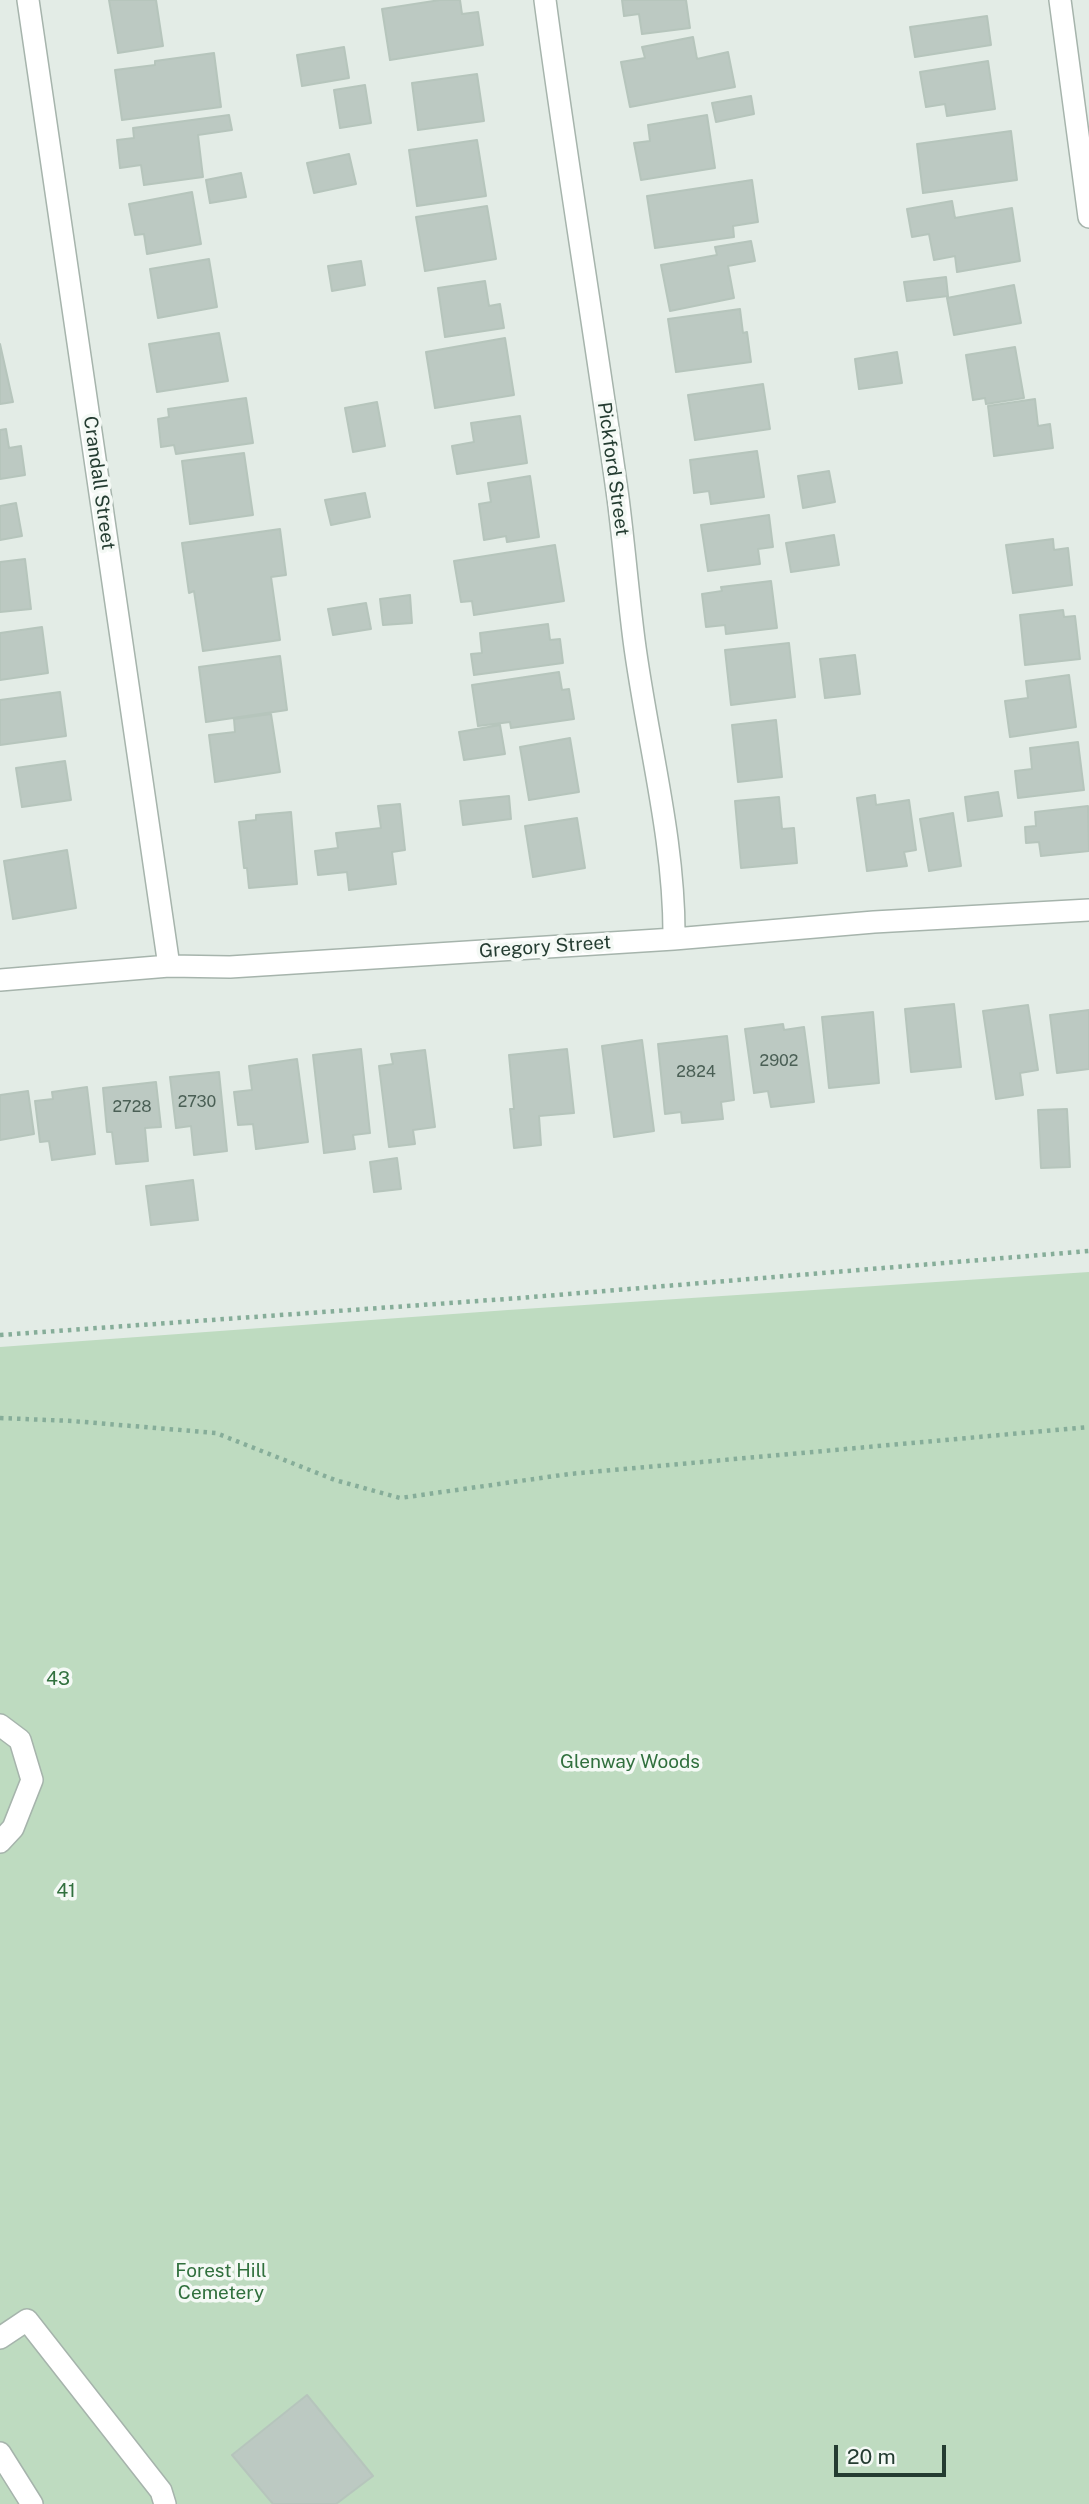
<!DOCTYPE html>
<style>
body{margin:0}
#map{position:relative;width:1089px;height:2504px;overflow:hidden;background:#e3ece6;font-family:"Public Sans",sans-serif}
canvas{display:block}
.scale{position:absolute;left:834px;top:2445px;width:112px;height:32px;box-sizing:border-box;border:4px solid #243c31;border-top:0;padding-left:9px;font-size:21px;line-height:24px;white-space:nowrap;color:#243c31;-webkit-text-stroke:5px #f4f9f5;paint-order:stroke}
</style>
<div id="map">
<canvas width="1089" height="2504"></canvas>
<div class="scale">20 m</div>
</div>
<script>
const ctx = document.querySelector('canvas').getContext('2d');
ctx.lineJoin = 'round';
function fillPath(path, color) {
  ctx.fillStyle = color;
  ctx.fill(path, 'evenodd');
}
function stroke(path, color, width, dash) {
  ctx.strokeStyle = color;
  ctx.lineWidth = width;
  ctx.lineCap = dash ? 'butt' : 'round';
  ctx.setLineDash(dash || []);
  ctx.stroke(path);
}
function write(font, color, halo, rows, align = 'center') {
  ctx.font = font + ' "Public Sans",sans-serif';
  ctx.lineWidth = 7;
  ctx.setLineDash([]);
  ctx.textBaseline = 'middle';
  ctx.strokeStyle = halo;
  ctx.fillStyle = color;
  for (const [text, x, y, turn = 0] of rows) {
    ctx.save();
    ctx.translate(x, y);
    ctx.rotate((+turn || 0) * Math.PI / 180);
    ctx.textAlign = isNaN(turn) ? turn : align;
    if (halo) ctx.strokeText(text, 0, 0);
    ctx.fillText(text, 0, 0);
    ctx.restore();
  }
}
const green = new Path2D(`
 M1089 1272V2504H0V1347L508 1310Z`);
const building = new Path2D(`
 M109 0H156L163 46 118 53Z
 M440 0H460L462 14 478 12 483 45 390 60 382 9Z
 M622 0H686L690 28 642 34 639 14 624 16Z
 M987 16 991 45 915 57 910 27Z
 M693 37 697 59 728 52 735 87 630 107 621 62 645 58 642 47Z
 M344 47 349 78 302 86 297 55Z
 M214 53 221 107 122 120 115 70 155 65V61Z
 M988 61 995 109 947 116 945 104 926 107 920 72Z
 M477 74 484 121 418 130 412 83Z
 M365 85 371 123 340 128 334 90Z
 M751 96 754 114 716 122 712 103Z
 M229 115 232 130 198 135 203 177 144 185 141 165 120 168 117 140 134 138 133 128Z
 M707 115 715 168 641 180 634 143 650 141 648 125Z
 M1011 131 1017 180 923 193 917 144Z
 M477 140 486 196 417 206 409 150Z
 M349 154 356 184 314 193 307 163Z
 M241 173 246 197 210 203 206 180Z
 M752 180 758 222 733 226 734 237 655 248 647 196Z
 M192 192 201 244 147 254 144 234 135 235 129 204Z
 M952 201 955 218 1012 208 1020 261 957 272 955 256 934 260 929 234 912 237 907 209Z
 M487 206 496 259 425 271 416 217Z
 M751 241 755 261 728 266 734 298 670 311 661 265 717 255 715 247Z
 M209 259 217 307 158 318 150 269Z
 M361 261 365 285 332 291 328 266Z
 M946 277 948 296 907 301 904 282Z
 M485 281 489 306 500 304 504 328 445 337 438 288Z
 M1014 285 1021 323 954 335 947 298Z
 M740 309 743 333 747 332 751 362 676 372 668 319Z
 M219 333 228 381 157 392 149 344Z
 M505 338 514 395 435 408 426 352Z
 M0 344 13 402 0 404Z
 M1015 347 1024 398 986 404 985 398 973 400 966 355Z
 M897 352 902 383 859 389 855 359Z
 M763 384 770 429 695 440 688 395Z
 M246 398 253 443 176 454 174 445 161 447 158 419 169 417 168 409Z
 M1035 399 1038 426 1050 424 1053 448 994 456 988 406Z
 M377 402 385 446 353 452 345 408Z
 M520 416 527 463 457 474 452 446 474 442 471 423Z
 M6 429 9 448 21 446 25 475 0 479V430Z
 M757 451 764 497 711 504 709 491 694 493 690 460Z
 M244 453 253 515 190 524 182 461Z
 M829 471 835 502 803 508 798 476Z
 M530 476 539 537 507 542 506 536 484 540 479 504 491 502 488 483Z
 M365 493 370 517 331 525 325 500Z
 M16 503 22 536 0 540V506Z
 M769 515 773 547 758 549 760 564 708 571 701 525Z
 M280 529 286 575 271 577 280 640 203 651 194 591 189 593 182 543Z
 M834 535 839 565 791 572 786 543Z
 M1053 539 1054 550 1068 548 1072 585 1013 593 1006 545Z
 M555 545 564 601 474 615 472 601 461 602 454 561Z
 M25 559 31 609 0 612V562Z
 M771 581 777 628 726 634 725 625 706 627 702 594 722 591 721 587Z
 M410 595 412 623 383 625 380 599Z
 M366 603 371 629 333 635 328 609Z
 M1063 610 1064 617 1075 616 1080 659 1025 665 1020 615Z
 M548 624 550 640 560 639 563 663 474 675 471 654 482 653 480 633Z
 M42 627 48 673 0 680V633Z
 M789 643 795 697 731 705 725 650Z
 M855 655 860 694 825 698 820 659Z
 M280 656 287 710 206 722 199 667Z
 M559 672 562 690 569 689 574 719 511 728 510 722 478 726 472 685Z
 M1069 675 1076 727 1010 737 1005 701 1028 698 1026 681Z
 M60 692 66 736 0 745V700Z
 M271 714 280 772 215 782 209 735 235 732 234 719Z
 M776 720 782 777 738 782 732 725Z
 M500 725 505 754 464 760 459 732Z
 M570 738 579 792 529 800 520 747Z
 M1078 742 1084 790 1018 798 1015 771 1032 769 1030 748Z
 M65 761 71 800 22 807 16 768Z
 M998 792 1002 816 968 821 965 797Z
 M875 795 876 805 909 800 916 850 904 852 907 866 867 871 857 798Z
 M509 796 511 819 463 825 460 801Z
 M779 797 782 829 794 828 797 863 741 868 735 801Z
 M400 804 405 850 392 852 396 884 349 890 347 872 318 875 315 851 338 848 336 833 381 828 378 806Z
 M1088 806 1089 851 1041 856 1039 842 1026 843 1025 827 1036 826 1035 812Z
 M291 812 297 884 249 888 247 868H244L239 822 256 820V815Z
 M953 813 961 866 929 871 920 819Z
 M577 818 585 868 533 877 525 826Z
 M67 850 76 908 13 919 4 861Z
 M954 1004 961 1067 911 1072 905 1009Z
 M1028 1005 1038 1070 1020 1073 1023 1095 996 1099 983 1011Z
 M1089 1010V1069L1057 1073 1050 1015Z
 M873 1012 879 1083 829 1088 822 1017Z
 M783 1024 784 1030 804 1027 814 1102 771 1107 768 1091 754 1093 745 1029Z
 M727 1036 734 1100 721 1102 723 1119 682 1123 681 1112 665 1114 658 1044Z
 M642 1040 654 1131 614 1137 602 1046Z
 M361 1049 370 1133 353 1135 355 1149 324 1153 313 1055Z
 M567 1049 574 1113 539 1116 541 1145 514 1148 510 1109H514L509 1055Z
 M425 1050 435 1127 413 1130 415 1144 389 1147 379 1066 393 1064 391 1054Z
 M297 1059 308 1142 256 1149 253 1124 238 1125 234 1092 252 1090 249 1066Z
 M219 1072 227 1151 194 1155 191 1126 176 1128 170 1077Z
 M156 1082 161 1127 145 1128 148 1161 116 1164 112 1132H107L103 1088Z
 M87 1087 95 1154 52 1160 49 1141 40 1142 35 1101 53 1099 52 1092Z
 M28 1091 34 1134 0 1140V1095Z
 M1067 1109 1070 1167 1041 1168 1038 1110Z
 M397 1158 401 1189 374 1192 370 1162Z
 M193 1180 198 1220 151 1225 146 1186Z
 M307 2395 373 2476 336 2504H273L232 2455Z`);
const path = new Path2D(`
 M0 1335 520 1298 1089 1251
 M0 1418 72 1421 216 1433 335 1480 400 1498 569 1474 1089 1427`);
const minor = new Path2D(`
 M28 0 169 966
 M545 0C567 166 595 332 618 498 624 545 628 593 634 640 647 740 675 839 674 939
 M1060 0 1089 217
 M0 980 169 966 230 967 674 939 874 922 1089 910
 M0 1725 20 1740 32 1780 13 1828 0 1842
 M0 2338 27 2320 161 2491 165 2504
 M0 2453 32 2504`);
const numberNames = [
 ["2902",779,1061],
 ["2824",696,1072],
 ["2730",197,1102],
 ["2728",132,1107]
];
const streetNames = [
 ["Pickford Street",613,469,82],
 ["Crandall Street",99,483,82],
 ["Gregory Street",545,947,-4]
];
const parkNames = [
 ["43",58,1679],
 ["Glenway Woods",630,1762],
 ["41",66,1891],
 ["Forest Hill",221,2271],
 ["Cemetery",221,2293]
];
fillPath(green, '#bedbc0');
fillPath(building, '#bcc9c2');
stroke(building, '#b6c5bc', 2);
stroke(minor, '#a6b4ac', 24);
stroke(path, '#86ad99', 4.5, [3.5, 5]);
stroke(minor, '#fff', 21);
write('16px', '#4a5f55', null, numberNames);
write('19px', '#243c31', '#f4f9f5', streetNames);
write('19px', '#31703e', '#f4f9f5', parkNames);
</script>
